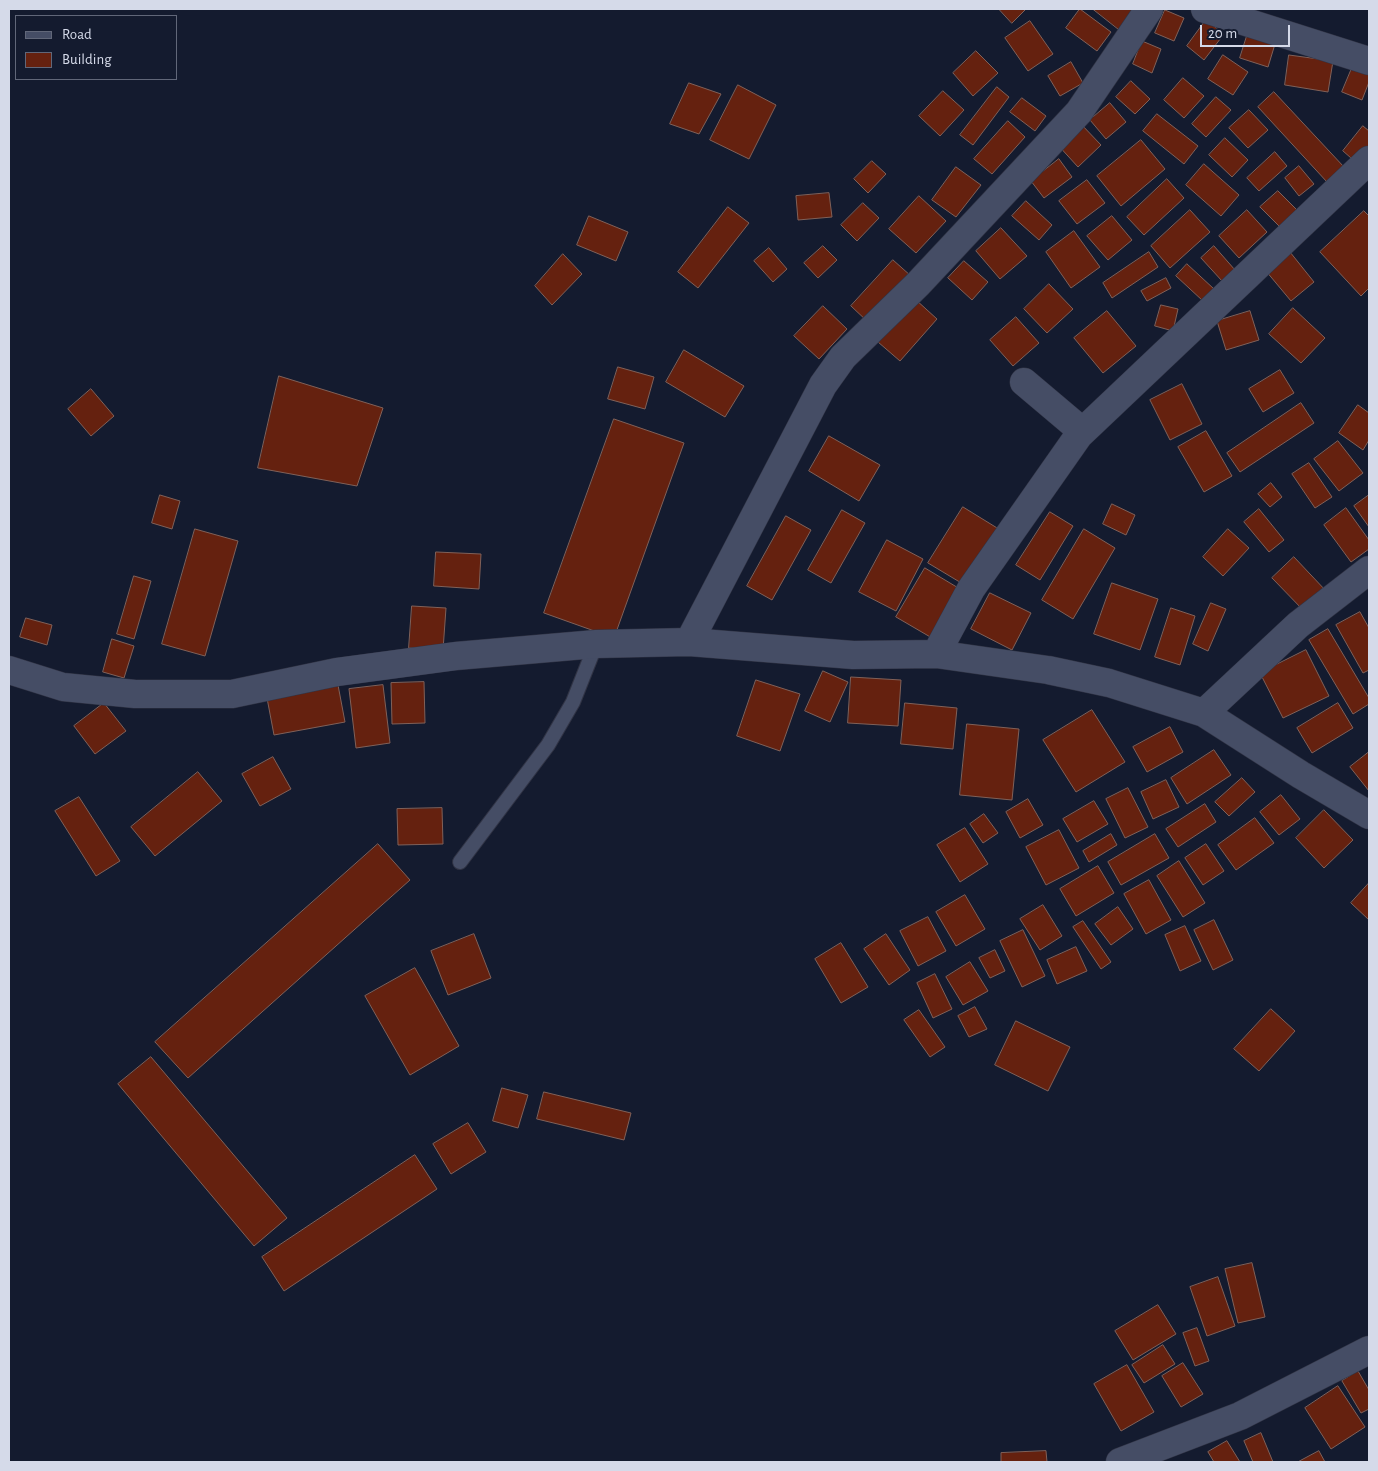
<!DOCTYPE html>
<style>
body{margin:0}
#map{position:relative;width:1378px;height:1471px;overflow:hidden;background:#141b2f;font-family:"Alegreya Sans",sans-serif}
canvas{display:block}
.frame{position:absolute;inset:0;border:10px solid #d5dae9;pointer-events:none}
.legend{position:absolute;left:15px;top:15px;width:162px;height:65px;box-sizing:border-box;background:#141b2f;border:1px solid #616779;margin:0;padding:6px 9px;list-style:none;font-size:15px;color:#d5dae9}
.legend li{display:flex;align-items:center;gap:10px;height:25px}
.legend b{width:25px;border:1px solid #616779}
.scale{position:absolute;left:1200px;top:25px;width:90px;height:22px;box-sizing:border-box;border:2px solid #d5dae9;border-top:0;padding-left:6px;font-size:15px;line-height:18px;white-space:nowrap;color:#d5dae9;-webkit-text-stroke:4px #141b2f;paint-order:stroke}
</style>
<div id="map">
<canvas width="1378" height="1471"></canvas>
<div class="frame"></div>
<ul class="legend">
<li><b style="height:6px;background:#454d65"></b>Road</li>
<li><b style="height:14px;background:#65210f"></b>Building</li>
</ul>
<div class="scale">20 m</div>
</div>
<script>
const ctx = document.querySelector('canvas').getContext('2d');
ctx.lineJoin = 'round';
function fillPath(path, color) {
  ctx.fillStyle = color;
  ctx.fill(path, 'evenodd');
}
function stroke(path, color, width, dash) {
  ctx.strokeStyle = color;
  ctx.lineWidth = width;
  ctx.lineCap = dash ? 'butt' : 'round';
  ctx.setLineDash(dash || []);
  ctx.stroke(path);
}
const building = new Path2D(`
 M999 9H1023L1025 10 1012 23Z
 M1080 9 1111 32 1097 51 1066 28Z
 M1093 9H1138L1121 31Z
 M1165 10 1184 18 1174 41 1155 33Z
 M1206 20 1224 34 1204 60 1187 46Z
 M1030 21 1053 54 1028 71 1005 38Z
 M1247 36 1275 44 1268 67 1240 58Z
 M1142 41 1161 49 1152 73 1133 64Z
 M976 51 998 73 973 96 953 73Z
 M1223 55 1248 72 1233 95 1208 79Z
 M1289 55 1333 61 1328 92 1285 85Z
 M1355 61 1369 67V82L1362 100 1342 92Z
 M1071 62 1083 83 1060 96 1048 76Z
 M1183 78 1204 96 1184 118 1164 100Z
 M1131 81 1150 99 1135 114 1116 97Z
 M689 83 721 94 699 134 670 124Z
 M738 85 776 105 749 159 710 140Z
 M997 87 1009 97 973 145 960 135Z
 M943 91 964 110 940 136 919 116Z
 M1274 92 1344 167 1327 182 1258 107Z
 M1216 97 1231 110 1206 137 1192 124Z
 M1022 98 1046 116 1035 131 1010 112Z
 M1110 103 1126 122 1106 139 1090 120Z
 M1249 110 1268 130 1248 148 1229 128Z
 M1157 114 1198 146 1184 164 1143 131Z
 M1008 121 1025 137 992 174 974 159Z
 M1080 123 1101 145 1078 167 1057 144Z
 M1363 126 1369 131V152L1359 165 1343 151Z
 M1225 138 1248 160 1232 177 1209 155Z
 M1141 140 1165 169 1121 206 1097 176Z
 M1275 152 1287 166 1259 191 1247 178Z
 M1059 159 1072 177 1044 198 1031 181Z
 M872 161 886 174 868 193 854 179Z
 M1204 164 1239 195 1221 216 1186 185Z
 M1299 166 1314 184 1299 196 1285 178Z
 M956 167 981 185 956 217 932 200Z
 M1167 179 1184 198 1144 235 1127 217Z
 M1087 180 1105 203 1077 224 1059 201Z
 M1278 191 1301 214 1284 231 1260 207Z
 M829 193 832 217 798 220 796 196Z
 M919 196 946 221 916 253 889 229Z
 M1026 201 1052 225 1039 240 1012 216Z
 M863 203 879 218 857 241 841 225Z
 M728 207 749 223 698 288 678 272Z
 M1190 210 1210 232 1170 268 1151 246Z
 M1247 210 1267 232 1239 258 1219 236Z
 M1364 211 1369 216V288L1361 296 1320 252Z
 M589 216 628 232 616 261 577 245Z
 M1112 216 1132 240 1108 260 1087 236Z
 M1001 228 1027 256 1000 279 976 251Z
 M1074 231 1100 267 1071 288 1046 252Z
 M823 246 837 260 818 278 804 263Z
 M1214 246 1235 270 1222 281 1201 258Z
 M769 248 787 269 773 282 754 261Z
 M1149 252 1158 267 1112 298 1103 283Z
 M1290 252 1314 282 1291 301 1266 271Z
 M563 254 582 274 552 305 535 286Z
 M893 260 911 276 869 323 851 306Z
 M964 261 988 282 972 300 948 278Z
 M1187 264 1214 289 1203 301 1176 276Z
 M1166 278 1171 288 1147 301 1141 291Z
 M1049 284 1073 309 1047 333 1024 309Z
 M915 299 937 319 900 361 878 342Z
 M1161 305 1178 309 1173 331 1155 326Z
 M823 306 847 329 819 359 794 336Z
 M1293 308 1325 338 1301 363 1269 334Z
 M1107 311 1136 346 1103 373 1074 338Z
 M1250 311 1259 340 1226 350 1217 321Z
 M1016 317 1039 343 1013 366 990 340Z
 M684 350 744 386 725 417 666 382Z
 M618 367 654 377 645 409 608 399Z
 M1280 370 1294 393 1263 412 1249 389Z
 M279 376 383 408 357 486 258 468Z
 M1182 384 1202 424 1170 440 1150 400Z
 M91 389 114 416 91 436 68 409Z
 M1301 403 1314 423 1240 472 1227 453Z
 M1358 405 1369 413V440L1363 450 1339 433Z
 M614 419 684 443 614 638 544 613Z
 M1206 431 1232 476 1204 492 1178 447Z
 M829 436 880 465 859 501 809 471Z
 M1338 441 1363 473 1339 491 1314 459Z
 M1309 463 1332 497 1315 508 1292 474Z
 M1271 483 1282 497 1270 507 1258 494Z
 M160 495 180 501 172 529 152 523Z
 M1369 495V527L1354 506Z
 M1112 504 1135 515 1126 535 1103 524Z
 M963 507 1002 531 968 587 928 563Z
 M1346 508 1369 540V549L1351 562 1324 525Z
 M1259 509 1284 540 1269 552 1244 522Z
 M842 510 865 523 831 583 808 570Z
 M1050 512 1073 526 1040 580 1016 565Z
 M786 516 811 530 772 600 747 586Z
 M195 529 238 541 205 656 162 644Z
 M1084 529 1115 548 1073 619 1042 600Z
 M1228 529 1249 548 1223 576 1203 557Z
 M887 540 923 559 896 611 859 592Z
 M436 552 481 554 479 589 434 586Z
 M1294 557 1327 592 1305 612 1272 578Z
 M925 568 960 589 932 638 896 617Z
 M134 576 151 581 134 639 117 634Z
 M1112 583 1158 599 1140 650 1094 634Z
 M990 593 1031 613 1012 650 971 629Z
 M1211 603 1226 609 1208 651 1193 644Z
 M412 606 446 608 443 650 409 648Z
 M1171 608 1195 616 1180 665 1155 657Z
 M1360 612 1369 628V670L1363 673 1336 625Z
 M26 618 52 625 47 645 20 637Z
 M1328 629 1369 698V704L1353 714 1309 640Z
 M112 639 134 646 124 678 103 672Z
 M1306 650 1329 696 1283 718 1260 673Z
 M823 671 848 682 830 722 805 711Z
 M851 677 901 680 898 726 848 723Z
 M756 680 800 694 780 751 737 736Z
 M424 682 425 723 392 724 391 683Z
 M338 685 345 722 274 735 267 698Z
 M383 685 390 743 356 748 349 689Z
 M104 703 126 731 95 754 74 726Z
 M905 703 957 708 953 749 901 744Z
 M1338 703 1353 728 1312 753 1297 728Z
 M1092 710 1125 762 1076 792 1043 740Z
 M967 724 1019 729 1012 800 960 795Z
 M1170 727 1183 752 1147 772 1133 747Z
 M1214 750 1231 775 1187 804 1171 778Z
 M1369 752V791L1350 767Z
 M273 757 291 789 260 806 242 774Z
 M198 772 222 801 155 856 131 827Z
 M1242 778 1255 792 1229 816 1215 802Z
 M1166 780 1179 807 1153 819 1141 792Z
 M1128 788 1148 827 1125 838 1106 799Z
 M1281 795 1300 819 1279 835 1260 812Z
 M79 797 120 861 96 876 55 811Z
 M1028 799 1043 825 1020 838 1006 812Z
 M1094 801 1108 824 1077 842 1063 819Z
 M1205 804 1216 822 1178 847 1166 829Z
 M442 808 443 844 398 845 397 809Z
 M1324 810 1353 840 1324 868 1296 838Z
 M984 814 998 833 983 843 970 824Z
 M1255 818 1274 843 1236 870 1218 845Z
 M965 828 988 864 960 882 937 845Z
 M1059 830 1079 868 1046 885 1026 847Z
 M1111 834 1117 845 1089 862 1083 851Z
 M1155 834 1169 858 1121 885 1108 862Z
 M378 844 410 880 188 1078 155 1042Z
 M1206 844 1224 871 1203 885 1185 858Z
 M1179 861 1205 903 1183 917 1157 876Z
 M1098 866 1114 893 1076 916 1060 889Z
 M1149 880 1171 920 1146 934 1124 894Z
 M1369 883V920L1351 903Z
 M965 895 985 929 956 946 936 912Z
 M1043 905 1062 936 1040 950 1020 919Z
 M1118 907 1133 929 1111 945 1095 924Z
 M928 917 946 951 918 966 900 931Z
 M1214 920 1233 960 1213 970 1194 930Z
 M1083 921 1111 962 1101 969 1073 927Z
 M1185 926 1201 961 1180 971 1165 935Z
 M1023 930 1045 976 1022 987 1000 941Z
 M474 934 491 978 448 995 431 951Z
 M886 934 910 970 889 985 864 949Z
 M841 943 868 987 841 1003 815 959Z
 M1076 947 1087 971 1057 984 1047 960Z
 M995 950 1005 971 990 978 979 958Z
 M970 962 988 991 963 1005 946 977Z
 M415 968 459 1046 410 1075 365 996Z
 M935 974 952 1009 933 1018 917 983Z
 M975 1007 987 1029 969 1037 958 1016Z
 M1271 1009 1295 1031 1259 1071 1234 1049Z
 M919 1010 945 1047 930 1057 904 1020Z
 M1016 1021 1070 1047 1048 1091 995 1065Z
 M151 1057 287 1218 254 1246 118 1084Z
 M502 1088 528 1095 518 1128 493 1121Z
 M544 1092 631 1113 624 1140 537 1119Z
 M468 1123 486 1152 451 1174 433 1144Z
 M415 1155 437 1189 284 1291 262 1257Z
 M1252 1263 1265 1317 1238 1323 1225 1269Z
 M1218 1277 1235 1326 1207 1336 1190 1287Z
 M1158 1305 1176 1334 1133 1360 1115 1331Z
 M1197 1328 1209 1361 1195 1366 1183 1333Z
 M1163 1345 1175 1364 1144 1383 1132 1365Z
 M1183 1363 1203 1394 1181 1407 1162 1376Z
 M1127 1365 1154 1412 1121 1431 1094 1384Z
 M1358 1371 1369 1390V1409L1361 1413 1342 1381Z
 M1338 1386 1365 1427 1331 1449 1305 1408Z
 M1261 1433 1273 1462H1253L1244 1441Z
 M1227 1441 1240 1462H1214L1208 1452Z
 M1046 1451 1047 1462H1001V1453Z
 M1319 1451 1325 1462H1298Z`);
const lane = new Path2D(`
 M460 862 548 745 573 702 596 644`);
const street = new Path2D(`
 M1205 9 1369 61
 M1024 382 1082 431
 M689 642 823 385 843 357 918 284 1079 112 1149 9
 M936 654 971 589 1079 435 1369 160
 M9 670 63 687 135 694H232L337 672 456 656 596 644 689 642 853 655 936 654 1048 670 1109 683 1204 713 1301 775 1369 815
 M1204 713 1298 625 1369 570
 M1120 1462 1240 1416 1369 1350`);
fillPath(building, '#65210f');
stroke(building, '#806159', 1);
stroke(lane, '#313445', 16);
stroke(street, '#313445', 29);
stroke(lane, '#454d65', 14);
stroke(street, '#454d65', 28);
</script>
